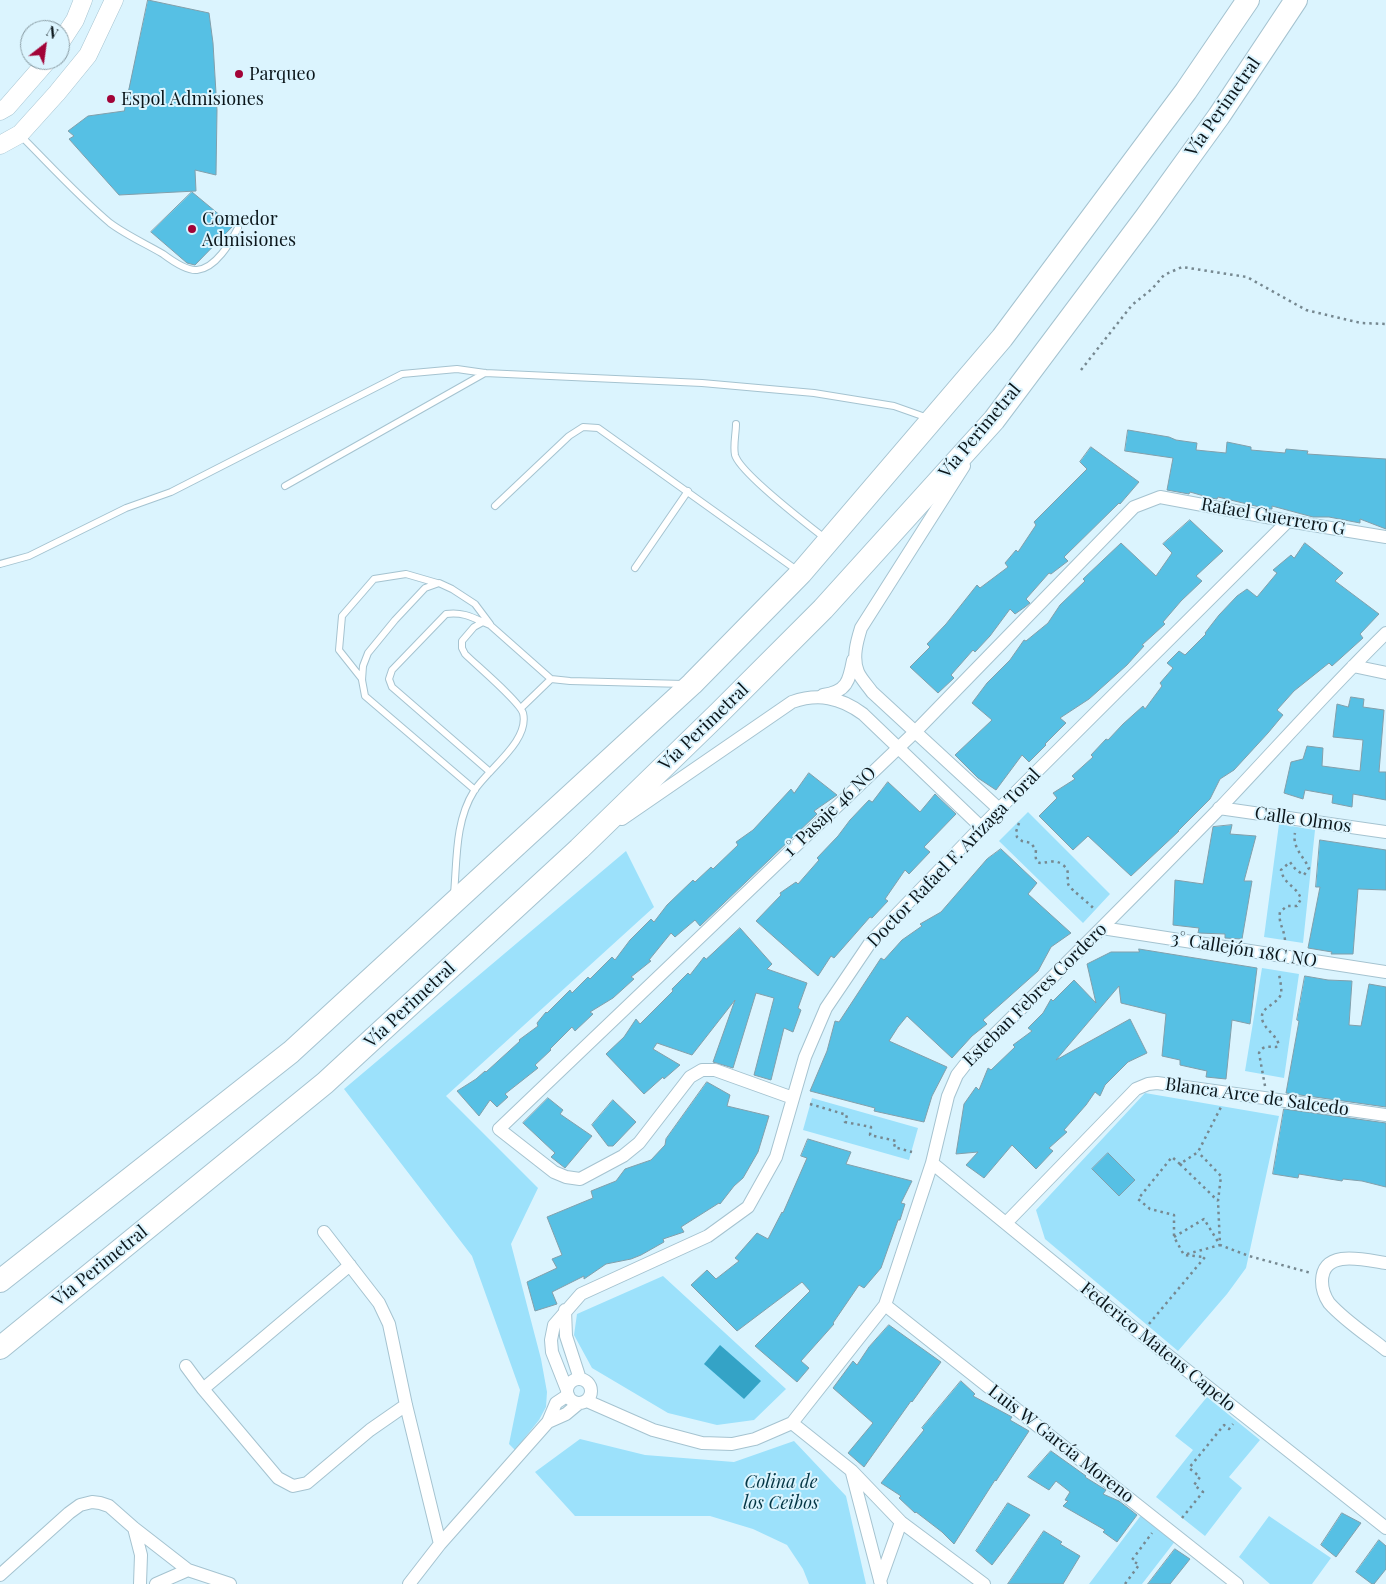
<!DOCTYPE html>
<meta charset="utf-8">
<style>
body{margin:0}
#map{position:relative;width:1386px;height:1584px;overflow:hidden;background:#dbf4fe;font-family:"Playfair Display",serif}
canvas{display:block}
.north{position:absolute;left:20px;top:20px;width:50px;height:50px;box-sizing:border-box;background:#dbf4fe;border:1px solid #889ba3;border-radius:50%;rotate:30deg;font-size:14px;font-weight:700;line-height:20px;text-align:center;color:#0b161b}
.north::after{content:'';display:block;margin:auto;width:18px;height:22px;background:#a20337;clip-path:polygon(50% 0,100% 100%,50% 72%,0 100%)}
</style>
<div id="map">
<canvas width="1386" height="1584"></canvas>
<div class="north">N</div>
</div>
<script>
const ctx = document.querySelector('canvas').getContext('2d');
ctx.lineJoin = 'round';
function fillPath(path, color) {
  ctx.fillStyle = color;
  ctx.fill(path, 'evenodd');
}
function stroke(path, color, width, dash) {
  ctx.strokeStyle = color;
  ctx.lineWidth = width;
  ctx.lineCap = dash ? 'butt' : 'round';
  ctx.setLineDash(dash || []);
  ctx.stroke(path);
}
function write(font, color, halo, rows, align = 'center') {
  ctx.font = font + ' "Playfair Display",serif';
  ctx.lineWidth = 4;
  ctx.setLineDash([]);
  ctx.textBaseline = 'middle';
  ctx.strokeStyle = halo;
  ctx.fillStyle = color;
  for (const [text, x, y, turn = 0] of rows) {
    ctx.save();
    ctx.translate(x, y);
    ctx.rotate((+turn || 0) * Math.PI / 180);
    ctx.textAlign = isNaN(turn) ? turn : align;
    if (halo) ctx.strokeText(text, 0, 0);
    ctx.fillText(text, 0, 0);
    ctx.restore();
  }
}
const green = new Path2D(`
 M1028 812 1110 894 1083 923 999 841Z
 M1279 824 1315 830 1303 943 1264 937Z
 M626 851 654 907 446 1096 538 1188 511 1244 541 1359 547 1392 546 1407 539 1420 515 1450 509 1444 520 1390 472 1256 344 1089Z
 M1262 968 1299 974 1284 1078 1245 1071Z
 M1145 1093 1279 1116 1246 1268 1227 1294 1178 1351 1045 1239 1036 1210Z
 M812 1098 918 1128 909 1160 803 1130Z
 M663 1276 786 1389 754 1420 717 1425 668 1413 592 1368 574 1335 577 1314Z
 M1207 1397 1260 1440 1229 1477 1242 1488 1205 1536 1156 1497 1193 1450 1175 1436Z
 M580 1439 645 1455 734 1462 794 1441 846 1496 866 1584H809L803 1569 787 1545 753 1529 710 1516H575L535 1472Z
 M1142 1514 1176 1540 1142 1584H1089Z
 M1269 1516 1331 1558 1312 1584H1270L1239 1557Z`);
const water = new Path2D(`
 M720 1345 761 1381 744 1399 704 1364Z`);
const building = new Path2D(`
 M148 0 209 13 213 43 217 110 216 175 195 170 196 191 119 195 69 139 74 136 68 131 88 116 124 111Z
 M192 192 233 226 195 265 187 263 151 232Z
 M1128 430 1169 437 1176 440 1197 443 1196 450 1226 453 1227 442 1251 447V450L1285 453 1286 449 1308 451 1307 454 1386 459V529L1360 519V523L1329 517H1313L1272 506V509H1268L1218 497 1217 499 1211 498 1190 492 1189 494 1167 490 1173 458 1125 451Z
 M1091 447 1139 482 1120 504 1119 503 1064 557 1068 561 1051 574 1049 573 1026 599 1030 603 1025 607 1015 614 1010 609 990 636 975 652 973 650 951 675 954 678 938 693 910 667 930 647 927 644 946 624 977 585 980 588 1008 567 1005 563 1016 550 1018 552 1036 525 1034 522 1087 469 1080 462Z
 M1190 520 1223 551 1196 576 1202 581 1181 601 1163 622 1165 624 1142 645 1144 646 1127 665 1089 699 1060 718 1066 723 1045 744 1046 745 1029 762 1022 755 996 790 978 778 955 755 992 720 972 703 987 683 1010 660 1024 640 1026 641 1048 623 1060 605 1085 581 1083 579 1121 543 1156 576 1172 553 1163 544Z
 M1305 543 1343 573 1335 581 1379 614 1360 634 1363 638 1332 666 1329 663 1294 691 1277 710 1283 715 1268 733 1234 770 1220 779 1210 799 1178 831H1179L1131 876 1088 836 1073 850 1039 816 1057 798 1053 793 1075 779 1072 776 1093 757 1091 755 1106 739 1108 740 1123 724 1143 706 1145 709 1162 686 1160 683 1173 668 1167 663 1179 651 1185 655 1206 634 1205 633 1219 615 1237 596 1247 589 1257 597 1277 573 1273 570 1291 555 1294 558Z
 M1351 697 1364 699 1363 707 1384 710 1379 772H1386V800L1353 794 1352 807 1332 803 1333 795 1305 790 1303 799 1284 793 1291 762 1303 759 1307 746 1323 748 1322 766 1360 771 1363 740 1333 737 1337 704 1348 707Z
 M809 773 837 795 814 811 817 814 700 926 695 920 675 937 671 933 649 960 651 961 631 977 634 979 613 998 590 1012 593 1014 575 1031 572 1027 550 1049 551 1050 535 1065 538 1068 505 1094 508 1097 497 1107 490 1100 479 1116 457 1091 476 1079 485 1071 486 1072 520 1041 519 1040 538 1026 537 1023 546 1012 547 1013 570 990 572 993 588 977 590 979 612 957 615 960 630 940 651 919 654 922 667 905 693 880 695 882 711 867 713 869 738 845 736 842 753 830 791 789 794 793Z
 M888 782 920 812 935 794 956 814 924 847 930 852 909 874 905 870 885 899 888 901 872 918 870 917 834 958 831 956 818 976 756 921 781 895 780 893 796 882 798 884 819 860 817 858 838 836 850 820 869 800 872 802Z
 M1232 825 1230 834 1256 836 1244 881H1252L1242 939 1225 938V934L1198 933 1199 928 1173 925 1175 880 1203 884 1213 827Z
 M1320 840 1386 850V890L1358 889 1353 954H1331L1332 952 1308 948 1320 887H1316Z
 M1001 849 1037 883 1028 894 1071 933 1051 947 1038 971 983 1020 987 1024 972 1036 952 1058 907 1016 898 1027 889 1041 947 1067 932 1096 924 1122 874 1111 875 1108 810 1091 827 1051 835 1021 839 1022 881 958 884 960 902 940 922 926 920 924 941 912 987 859Z
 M740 928 772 964 767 969 807 983 798 1008 801 1010 793 1032 784 1028 771 1080 754 1075 774 998 756 993 733 1068 713 1062 735 1000 692 1055 657 1043 653 1049 680 1065 664 1079 663 1077 644 1094 606 1054 624 1037 636 1019 640 1024 673 991 672 989 688 973 690 975 704 957 706 959Z
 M1139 949 1257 968 1250 1024 1232 1020 1226 1079 1206 1077 1207 1071 1180 1065V1060L1162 1056 1166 1014 1121 1003 1119 986 1056 1060 1130 1019 1147 1053 1128 1062 1105 1085 1100 1096 1095 1092 1086 1105 1064 1130 1067 1132 1049 1148 1053 1151 1036 1169 1012 1145 984 1178 966 1165 978 1152 956 1154 964 1104 976 1087 979 1090 988 1068 991 1070 1015 1047 1013 1045 1032 1031 1028 1028 1043 1013 1051 999 1053 1001 1074 980 1096 1003 1087 964 1111 952H1139Z
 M1305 976 1328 980 1352 981 1349 1025 1361 1026 1369 984 1386 987V1107L1286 1093 1299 1021 1297 1020Z
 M707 1082 730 1095 727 1106 769 1116 758 1152 743 1178 734 1186 720 1204 719 1203 681 1227 684 1232 663 1239 664 1242 641 1255 631 1259 606 1264 584 1279V1276L552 1292 557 1304 535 1311 527 1282 557 1268 552 1259 562 1255 547 1217 593 1198 591 1191 616 1181 625 1169 651 1160 665 1145 666 1139Z
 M548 1098 563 1110 560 1114 592 1136 565 1168 551 1157 555 1153 523 1123Z
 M613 1100 636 1122 613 1146H608L592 1125Z
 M1284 1109 1386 1123V1187L1362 1181 1343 1179 1342 1181 1299 1174 1298 1178 1273 1174Z
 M808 1139 851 1152 846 1164 912 1181 901 1203 905 1204 900 1220H898L881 1268 864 1288 859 1285 833 1323 834 1324 801 1361 809 1368 797 1382 755 1346 810 1291 802 1282 737 1331 691 1285 707 1270 716 1279 739 1261 735 1258 757 1233 768 1239 782 1212 783 1213 807 1158 801 1156Z
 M1108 1153 1135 1180 1119 1196 1092 1169Z
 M889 1325 941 1362 912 1402 911 1401 864 1467 848 1453 873 1423 833 1388 853 1361 857 1365 869 1347Z
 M961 1381 975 1394 973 1396 1012 1417 1010 1420 1029 1431 996 1481 995 1480 954 1544 942 1532 916 1512 915 1513 899 1498 901 1496 881 1483 924 1430 922 1428Z
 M1051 1451 1086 1476 1085 1477 1106 1490 1103 1494 1119 1501 1137 1515 1117 1542 1103 1532 1105 1530 1063 1506 1068 1501 1065 1500 1070 1492 1056 1481 1049 1490 1028 1477Z
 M1008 1503 1030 1515 992 1565 976 1551Z
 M1342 1513 1361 1523 1336 1557 1321 1545Z
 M1044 1531 1062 1542 1060 1544 1080 1556 1063 1584H1008Z
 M1379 1540 1386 1546V1569L1374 1584H1372L1356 1572Z
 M1175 1549 1190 1559 1170 1584H1148Z`);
const path = new Path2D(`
 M1081 370 1132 305 1152 289 1164 275 1182 267 1247 277 1306 310 1361 323 1386 324
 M1019 823 1016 832 1017 837 1022 841 1031 843 1036 850C1033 875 1050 854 1063 865 1072 872 1065 879 1069 886 1071 889 1091 905 1095 910
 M1285 940C1284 928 1278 923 1280 912L1287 906H1297L1301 899C1297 886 1284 885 1281 870L1290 862 1296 870 1304 875 1309 868C1303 856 1292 847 1295 833
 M1265 1086 1259 1053C1263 1045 1268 1047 1276 1047L1279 1045C1276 1035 1267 1031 1263 1022 1257 1007 1277 1006 1281 994 1282 989 1280 980 1279 974
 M810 1104 847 1115 845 1122 871 1127 870 1135 896 1141 894 1147 912 1152
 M1180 1164 1218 1201
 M1174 1237 1204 1219 1220 1245 1249 1256 1311 1273
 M1187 1254 1220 1245 1218 1201 1221 1176 1198 1152
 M1149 1324 1205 1257 1184 1255 1174 1237V1215L1150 1209 1138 1199 1172 1157 1180 1164 1198 1152 1221 1107
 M1182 1518 1203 1492 1194 1485 1200 1477 1189 1468 1224 1425 1229 1429 1233 1424
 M1125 1584 1139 1565 1132 1560 1152 1533`);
const lane = new Path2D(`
 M20 135C50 165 78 196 110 223 126 235 146 244 163 254 171 260 187 271 197 270 216 268 230 243 238 228
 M736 424C736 433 733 446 735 455 740 473 808 525 826 539
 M285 486 485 373
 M495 506 569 436 583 427 598 428 798 571
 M0 564 29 556 126 508 171 492 402 374 457 369 485 373 702 383 814 393 894 406 928 418
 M635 568 688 491
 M483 622C470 616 461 612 446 614L392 670 389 679 392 687 490 772
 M362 679 339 650 342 616 374 579 406 574 437 583
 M521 708 551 679
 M475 790 365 696 362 680 363 666 368 653 395 620 425 588 439 583 452 589 475 604 490 624
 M454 894C457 860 455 821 474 791 488 769 530 741 523 713 519 701 476 665 465 654L462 648V641L474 627 483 622 490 625 551 679 570 681 684 684`);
const street = new Path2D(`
 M964 466 861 628C857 641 852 658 858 672 861 679 868 686 872 692L999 809
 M1353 666 1386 673
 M823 695C847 692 849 681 853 660
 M1219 808 1386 832
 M622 819 792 702C818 693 840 697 863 714L981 827
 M1102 928 1386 972
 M793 1098 715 1070H702L690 1077 639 1143 623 1156 580 1179 566 1177 554 1172 499 1129 915 732 1134 507 1160 497 1288 521 1386 537
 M932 1163 1141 1334 1386 1528
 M1006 1223 1136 1089 1148 1084 1157 1083 1386 1115
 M324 1232 379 1303 389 1324 406 1405 440 1544
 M1386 1263C1365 1260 1323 1248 1322 1281 1322 1289 1325 1297 1329 1303 1345 1321 1367 1335 1386 1350
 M885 1305 1237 1584
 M565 1310 566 1336 580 1379
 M186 1366 203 1389 278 1478 293 1486 307 1483 370 1430 406 1405
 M567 1391a12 12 0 1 1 24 0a12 12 0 1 1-24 0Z
 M203 1389 350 1265
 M567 1390 552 1352 551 1340 554 1325 581 1294 708 1236 748 1207 776 1157 805 1057 826 1008 872 940 981 827 1288 521
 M587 1401 653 1430 702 1443 732 1444 755 1439 792 1423 885 1305 932 1163 948 1096 957 1075 968 1061C1052 978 1136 894 1219 809 1275 750 1328 690 1386 633
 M548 1422 566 1414 578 1404
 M792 1423 852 1471 901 1522 984 1584
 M852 1473 881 1584
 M134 1528 141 1555 140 1584
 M0 1575 69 1513 80 1505 92 1502 100 1503 109 1506 134 1528 188 1570 230 1584
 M880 1581 901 1522
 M156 1584 188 1570
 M409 1584 440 1544 548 1422 556 1403 568 1395`);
const secondary = new Path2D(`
 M60 43 75 20 83 0
 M0 111 7 107 48 60
 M0 145 20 134 57 93 88 55 114 0`);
const highway = new Path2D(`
 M0 1281 291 1052 692 684 801 573 1002 338 1186 91 1248 0
 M0 1348 325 1083 579 849 719 713 823 609 994 420 1146 217 1219 116 1296 0`);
const markers = [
 [239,74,5,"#a20337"],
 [111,99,5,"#a20337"],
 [192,229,5,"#a20337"]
];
const poiNames = [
 ["Parqueo",249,74],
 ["Espol Admisiones",121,99],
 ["Comedor",202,219],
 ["Admisiones",202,240]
];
const streetNames = [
 ["Vía Perimetral",1223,107,-55],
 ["Vía Perimetral",980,431,-50],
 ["Rafael Guerrero G",1273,517,10],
 ["Vía Perimetral",704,727,-44],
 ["1° Pasaje 46 NO",830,812,-44],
 ["Calle Olmos",1303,820,8],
 ["Doctor Rafael F. Arízaga Toral",954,858,-46],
 ["3° Callejón 18C NO",1244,950,9],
 ["Esteban Febres Cordero",1035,995,-45],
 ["Vía Perimetral",410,1005,-43],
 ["Blanca Arce de Salcedo",1257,1097,8],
 ["Vía Perimetral",100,1266,-39],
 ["Federico Mateus Capelo",1158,1347,39],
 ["Luis W García Moreno",1061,1444,38]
];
const parkNames = [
 ["Colina de",781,1482],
 ["los Ceibos",781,1503]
];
fillPath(green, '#9ce1fb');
fillPath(water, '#34a3c6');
fillPath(building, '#56c0e4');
stroke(building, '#829fab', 1);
stroke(lane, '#a5c3d0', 8);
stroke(street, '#a5c3d0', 14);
stroke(secondary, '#a5c3d0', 19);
stroke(highway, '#a5c3d0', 24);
stroke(path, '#768890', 2.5, [2.5, 4]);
stroke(lane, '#fff', 6);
stroke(street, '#fff', 12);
stroke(secondary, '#fff', 18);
stroke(highway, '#fff', 22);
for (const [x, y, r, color] of markers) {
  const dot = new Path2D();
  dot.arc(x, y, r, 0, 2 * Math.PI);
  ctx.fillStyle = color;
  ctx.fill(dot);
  stroke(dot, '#dbf4fe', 2);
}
write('18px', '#0b161b', '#dbf4fe', poiNames, 'left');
write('18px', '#0b161b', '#dbf4fe', streetNames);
write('italic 18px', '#043645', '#dbf4fe', parkNames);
</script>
